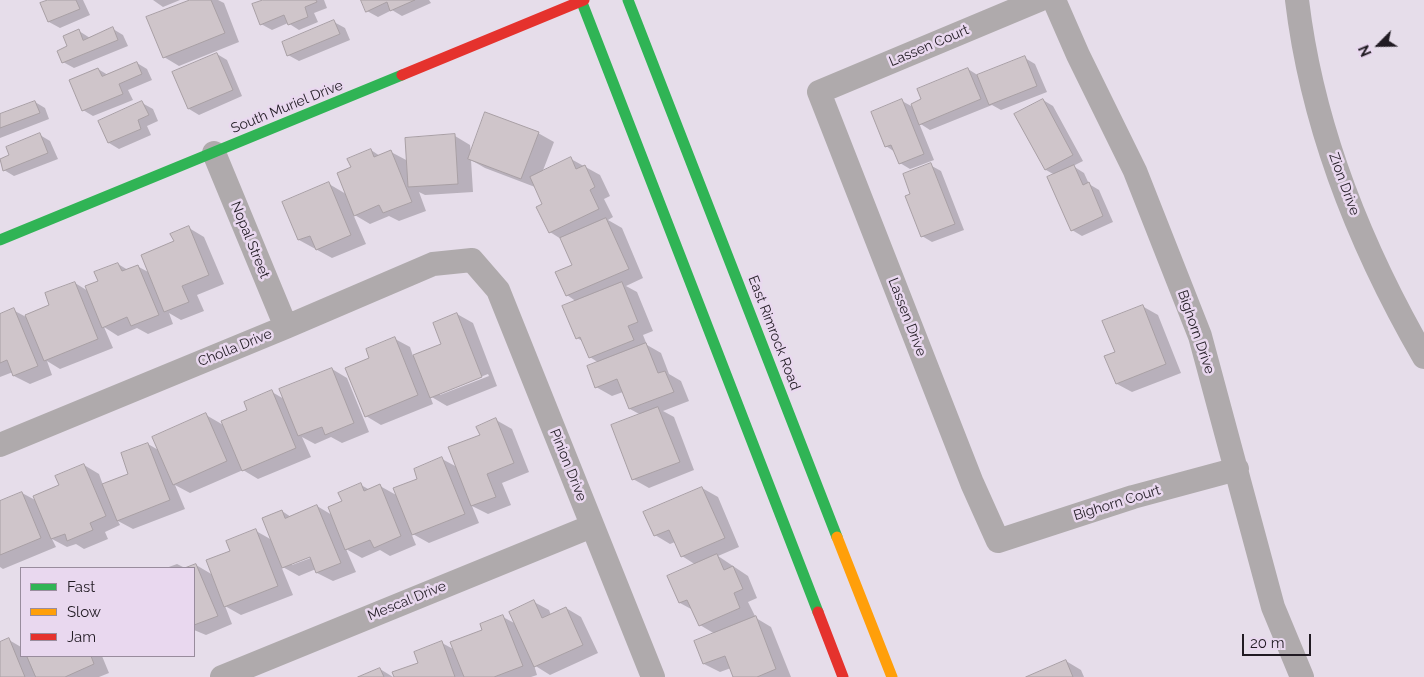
<!DOCTYPE html>
<style>
body{margin:0}
#map{position:relative;width:1424px;height:677px;overflow:hidden;background:#e6ddea;font-family:Raleway,sans-serif}
canvas{display:block}
.legend{position:absolute;left:20px;top:567px;width:175px;height:90px;box-sizing:border-box;background:#e9d8ef;border:1px solid #998c9d;margin:0;padding:6px 9px;list-style:none;font-size:15px;color:#211b23}
.legend li{display:flex;align-items:center;gap:10px;height:25px}
.legend b{width:25px;border:1px solid #998c9d}
.north{position:absolute;left:1354px;top:20px;width:50px;height:50px;-webkit-text-stroke:4px #e9d8ef;paint-order:stroke;rotate:247deg;font-size:14px;font-weight:700;line-height:20px;text-align:center;color:#211b23}
.north::after{content:'';display:block;margin:auto;width:18px;height:22px;background:#211b23;clip-path:polygon(50% 0,100% 100%,50% 72%,0 100%)}
.scale{position:absolute;left:1242px;top:634px;width:69px;height:22px;box-sizing:border-box;border:2px solid #211b23;border-top:0;padding-left:6px;font-size:15px;line-height:18px;white-space:nowrap;color:#211b23;-webkit-text-stroke:4px #e9d8ef;paint-order:stroke}
</style>
<div id="map">
<canvas width="1424" height="677"></canvas>
<ul class="legend">
<li><b style="height:6px;background:#30b455"></b>Fast</li>
<li><b style="height:6px;background:#ff9f0a"></b>Slow</li>
<li><b style="height:6px;background:#e5322d"></b>Jam</li>
</ul>
<div class="north">N</div>
<div class="scale">20 m</div>
</div>
<script>
const ctx = document.querySelector('canvas').getContext('2d');
ctx.lineJoin = 'round';
function fillPath(path, color) {
  ctx.fillStyle = color;
  ctx.fill(path, 'evenodd');
}
function stroke(path, color, width, dash) {
  ctx.strokeStyle = color;
  ctx.lineWidth = width;
  ctx.lineCap = dash ? 'butt' : 'round';
  ctx.setLineDash(dash || []);
  ctx.stroke(path);
}
function write(font, color, halo, rows, align = 'center') {
  ctx.font = font + ' Raleway,sans-serif';
  ctx.lineWidth = 5;
  ctx.setLineDash([]);
  ctx.textBaseline = 'middle';
  ctx.strokeStyle = halo;
  ctx.fillStyle = color;
  for (const [text, x, y, turn = 0] of rows) {
    ctx.save();
    ctx.translate(x, y);
    ctx.rotate((+turn || 0) * Math.PI / 180);
    ctx.textAlign = isNaN(turn) ? turn : align;
    if (halo) ctx.strokeText(text, 0, 0);
    ctx.fillText(text, 0, 0);
    ctx.restore();
  }
}
const shadow = new Path2D(`
 M51 0H83L90 15 60 28 49 22 42 4Z
 M153 0H180L163 7Z
 M193 0H218L224 3 239 42 179 66 164 57Z
 M266 0H324L327 8 314 13 318 22 299 30 288 23 272 30 261 24Z
 M362 0H429L431 3 402 16 392 10 378 17 367 11Z
 M334 22 345 28 350 40 299 61 288 55Z
 M113 29 123 35 128 46 74 68 63 62 79 31 90 38Z
 M217 54 227 60 242 96 199 115 189 109Z
 M1025 58 1035 64 1047 92 1001 110 992 105 930 130 919 123 934 160 910 169 900 163 895 152 886 146 902 101 913 107 968 69 979 76Z
 M137 63 147 69 152 80 128 90 133 100 93 116 83 110 98 69 108 75Z
 M1043 100 1053 106 1083 161 1073 166 1084 173 1089 184 1099 190 1113 222 1082 236 1072 230 1055 175 1046 170 1016 115Z
 M35 102 45 108 49 119 0 138V115Z
 M142 103 153 109 158 121 147 126 151 135 119 149 109 143Z
 M538 133 554 142 542 173 571 159 600 175 610 196 604 199 613 217 608 220 622 228 643 278 626 286 637 292 653 331 643 335 647 345 661 353 669 374 681 381 689 401 663 411 674 417 694 470 649 488 633 479 641 415 630 409 623 392 612 396 596 387 588 367 599 363 590 357 584 342 577 338V302L567 295 573 266 561 239 550 232 544 204 535 187 485 168 471 160 473 192 425 195 419 192 426 211 399 221 389 216 370 224 353 214 366 244 332 258 299 240 329 184 346 194 352 168 371 150 380 156 391 152 408 161 455 136 470 145 471 155Z
 M40 135 50 141 58 159 14 176 4 170 0 160 11 156Z
 M930 165 941 171 964 230 932 242 922 236 912 195Z
 M189 228 204 237 224 284 197 295 204 311 181 320 169 313 173 324 148 334 137 328 118 336 104 327 113 348 60 369 47 361 52 375 30 384 14 376 13 372 0 377V315L13 310 28 318 51 306 75 283 88 291 118 264 128 270 137 266 150 273Z
 M1142 306 1158 315 1181 373 1132 392 1117 384 1116 353Z
 M457 314 473 323 497 386 447 406 430 396 433 404 381 425 366 416 371 358 395 339 410 347 413 356 443 344ZM488 374 489 376 440 395V393Z
 M332 369 347 378 369 432 342 443 331 437 315 444 302 437 311 457 258 479 243 470 190 493 175 485 185 509 133 529 118 521 120 525 105 532 108 539 84 549 76 544 67 547 52 539 56 547 3 569 0 567V502L22 493 37 501 60 486 84 465 99 474 103 485 130 474 148 444 160 451 206 415 225 426 249 411 272 392 284 399Z
 M496 420 512 429 529 472 502 483 511 505 488 514 472 506 479 523 429 543 411 533 416 545 390 556 380 550 362 558 346 549 356 572 333 581 317 573 316 569 299 576 281 566 293 595 241 615 225 606 232 624 206 635 194 630V568H189L196 565 213 575 232 552 256 531 272 540 282 511 291 517 317 506 332 515 361 485 370 490 380 486 398 496 442 459 457 467ZM315 553 316 556 292 565V563Z
 M702 488 718 497 739 547 718 556 748 576 757 598 748 602 756 618 771 627 791 677H735L731 668 720 672 704 664 696 642 715 634 700 625 693 610 680 603 696 565 682 556 675 542 670 544 655 535Z
 M177 564 185 568H166Z
 M534 602 549 610 551 615 566 608 581 617 598 653 550 675 534 665 537 675 531 677H395L419 664 442 643 455 650 503 617 516 624Z
 M9 640 21 647V656H102L109 673 99 677H0V644Z
 M1066 661 1081 670 1084 677H1029Z
 M380 669 393 677H361Z`);
const building = new Path2D(`
 M48 0H76L80 9 48 22 40 3Z
 M190 0H211L225 33 163 58 146 17Z
 M263 0H316L317 2 305 7 308 17 288 25 284 15 260 25 252 4Z
 M361 0H415L390 11 387 2 366 12Z
 M334 20 340 34 287 56 282 42Z
 M113 27 118 40 62 63 57 51 67 46 63 36 79 29 83 40Z
 M217 53 233 90 188 109 172 72Z
 M1025 56 1037 86 989 105 977 75Z
 M137 62 142 74 119 84 123 94 82 111 69 80 98 68 102 76Z
 M968 68 981 99 919 125 911 104 921 99 917 89Z
 M902 99 924 154 899 164 891 145 885 147 871 112Z
 M1043 99 1073 155 1045 170 1014 114Z
 M35 101 40 113 0 128V114Z
 M142 101 149 115 138 120 141 129 108 143 98 121Z
 M485 112 539 132 521 179 468 159Z
 M40 133 48 153 3 171 0 159 9 155 6 147Z
 M455 134 458 184 408 187 405 138Z
 M371 149 374 157 391 150 412 202 383 213 379 205 354 216 337 173 351 167 347 159Z
 M571 157 576 169 585 165 595 187 590 190 599 209 549 233 536 207 542 204 530 177Z
 M931 163 955 224 921 237 905 196 910 194 903 174Z
 M1074 165 1083 185 1089 182 1103 216 1071 231 1047 177Z
 M329 182 351 235 316 250 310 236 298 240 282 202Z
 M606 218 629 269 566 296 555 272 572 265 560 238Z
 M189 226 209 275 182 286 189 302 164 312 141 255 174 241 170 234Z
 M118 263 122 271 138 265 159 315 131 326 127 317 102 328 85 286 98 281 94 272Z
 M75 282 98 339 44 361 25 315 49 305 45 293Z
 M622 282 638 322 628 326 634 340 589 358 580 337 576 339 562 306Z
 M1143 305 1166 364 1116 384 1104 356 1115 352 1102 321Z
 M14 308 38 366 13 376 7 360 0 363V314Z
 M457 313 482 377 430 398 413 355 441 344 433 323Z
 M395 337 418 395 365 417 345 368 369 358 366 349Z
 M646 343 658 373 665 371 674 392 629 409 617 379 595 388 587 366Z
 M332 368 354 423 325 435 322 427 298 436 279 389Z
 M272 390 296 448 242 471 221 421 247 410 244 402Z
 M658 407 680 462 632 480 611 425Z
 M206 413 227 461 173 485 152 437Z
 M496 418 514 463 487 474 496 497 471 506 448 447 480 435 476 427Z
 M148 443 170 500 117 521 102 484 128 474 121 453Z
 M442 457 465 514 412 535 393 488 417 479 414 469Z
 M84 464 106 516 90 523 93 530 67 541 65 534 51 539 33 496 59 485 55 476Z
 M361 483 364 491 380 484 401 536 374 548 370 540 345 550 328 507 342 501 338 493Z
 M702 487 725 538 681 557 669 530 654 536 643 512Z
 M22 492 41 538 0 555V501Z
 M317 505 341 563 316 573 310 557 282 568 262 518 282 510 285 518Z
 M256 529 278 586 224 607 206 560 230 551 226 541Z
 M717 554 724 570 733 566 743 589 734 593 740 608 699 626 687 600 679 603 667 576Z
 M196 564 218 616 194 625V568H185Z
 M534 600 542 618 566 607 583 645 534 667 509 612Z
 M503 615 523 666 494 677H464L450 642 482 630 480 624Z
 M756 616 776 669 757 677H733L725 656 703 664 694 641Z
 M9 638 25 677H0V642Z
 M442 641 455 677H394L392 672 418 663 414 652Z
 M27 656H91L94 664 65 677H36Z
 M1066 660 1073 677H1026Z
 M380 668 384 677H358Z`);
const street = new Path2D(`
 M1039 0 819 92 972 483 998 541 1133 497 1237 469
 M1054 0 1078 55 1135 171 1200 336 1273 607 1302 677
 M1297 0C1312 126 1361 248 1424 357
 M214 153 286 327
 M0 445 286 327 433 264 472 260 498 290 653 677
 M222 677 592 526`);
const fast = new Path2D(`
 M581 0 818 612
 M628 0 837 537
 M0 240 402 75`);
const slow = new Path2D(`
 M837 537 892 677`);
const jam = new Path2D(`
 M402 75 584 0
 M818 612 843 677`);
const streetNames = [
 ["Lassen Court",929,46,-23],
 ["South Muriel Drive",287,107,-22],
 ["Zion Drive",1344,184,70],
 ["Nopal Street",250,240,68],
 ["Lassen Drive",907,317,69],
 ["Bighorn Drive",1196,332,71],
 ["East Rimrock Road",774,333,69],
 ["Cholla Drive",235,348,-22],
 ["Pinion Drive",568,465,68],
 ["Bighorn Court",1117,503,-17],
 ["Mescal Drive",407,601,-22]
];
fillPath(shadow, '#0003');
fillPath(building, '#cfc5ca');
stroke(building, '#a89fa4', 1);
stroke(street, '#afaaac', 24);
stroke(fast, '#30b455', 11);
stroke(slow, '#ff9f0a', 11);
stroke(jam, '#e5322d', 11);
write('14px', '#211b23', '#e9d8ef', streetNames);
</script>
